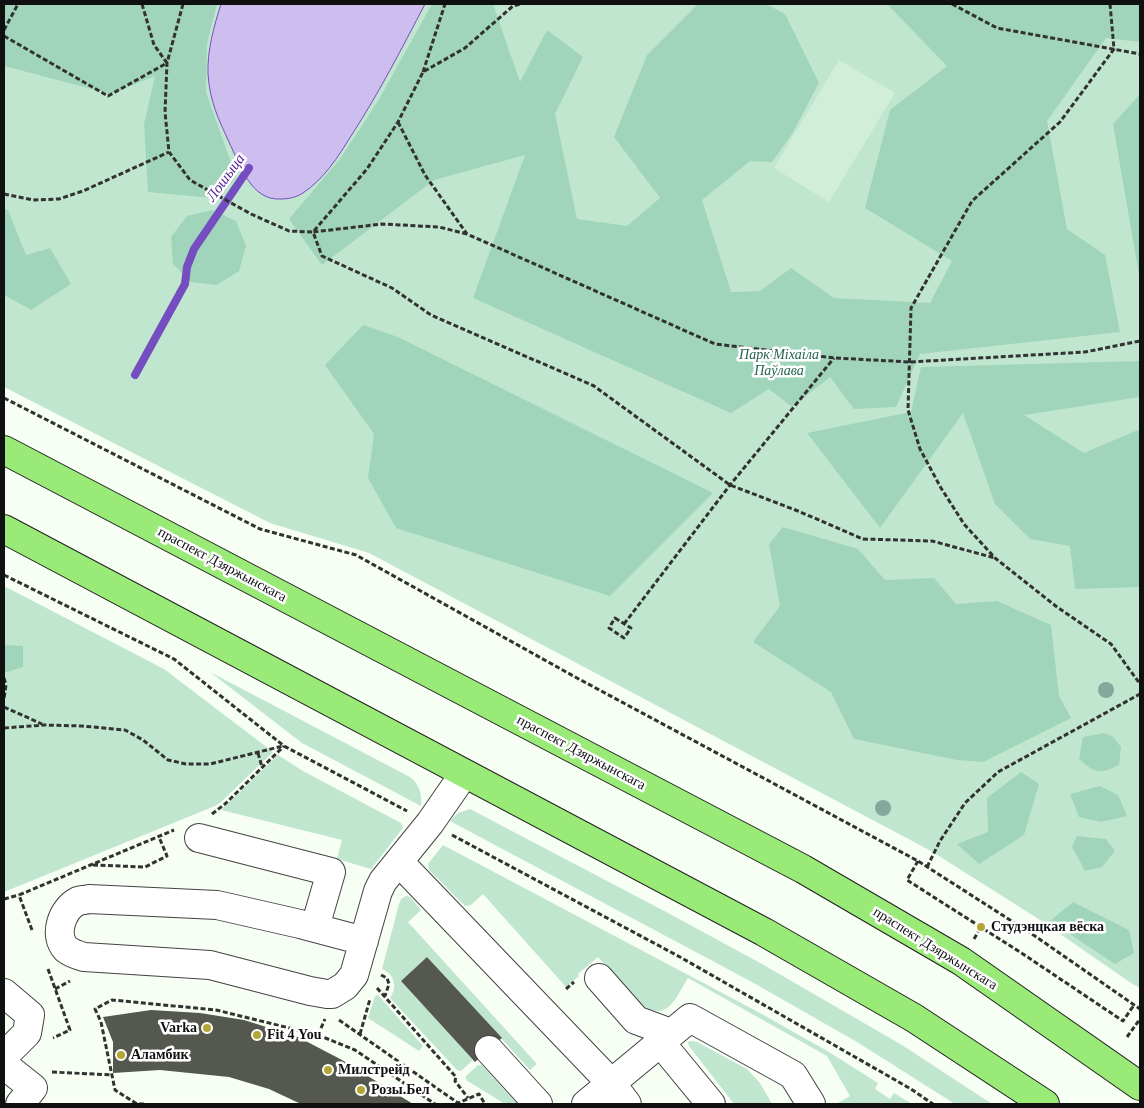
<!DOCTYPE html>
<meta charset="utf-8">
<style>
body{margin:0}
#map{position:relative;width:1144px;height:1108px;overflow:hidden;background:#f7fef4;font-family:Georgia,serif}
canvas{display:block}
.frame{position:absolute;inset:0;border:5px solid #101010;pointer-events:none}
</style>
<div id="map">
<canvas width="1144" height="1108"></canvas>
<div class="frame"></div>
</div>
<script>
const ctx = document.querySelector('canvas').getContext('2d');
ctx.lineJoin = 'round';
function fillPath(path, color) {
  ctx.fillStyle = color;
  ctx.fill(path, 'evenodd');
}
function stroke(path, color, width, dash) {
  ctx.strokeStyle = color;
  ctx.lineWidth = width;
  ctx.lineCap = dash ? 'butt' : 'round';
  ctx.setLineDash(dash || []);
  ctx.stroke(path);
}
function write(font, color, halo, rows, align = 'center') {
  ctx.font = font + ' Georgia,serif';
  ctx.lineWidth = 5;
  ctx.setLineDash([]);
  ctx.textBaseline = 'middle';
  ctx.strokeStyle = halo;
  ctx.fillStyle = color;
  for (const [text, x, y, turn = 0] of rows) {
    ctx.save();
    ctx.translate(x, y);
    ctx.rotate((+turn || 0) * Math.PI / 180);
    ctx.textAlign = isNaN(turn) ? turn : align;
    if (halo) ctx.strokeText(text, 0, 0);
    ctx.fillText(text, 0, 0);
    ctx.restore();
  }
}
const green = new Path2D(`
 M4 4H1140V988L1131 983 1037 918 931 851 369 553 270 523 4 387Z
 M4 586 164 669 273 752 221 802 215 806 4 892Z
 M210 672 410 777C420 785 422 794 421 806L302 743Z
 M278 755 303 771 401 823 403 828 371 869 337 859 342 840 221 810Z
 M470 809 670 914 762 964 902 1045 992 1104H955L857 1042 752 982 450 821 458 813Z
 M443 845 760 1013 829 1052 878 1083 875 1089 890 1099 894 1093 912 1104H839L838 1103 850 1096 827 1056 688 978C676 996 669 1023 642 1005L598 957 578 974 579 976 566 987 483 894 471 905 465 906 429 870 428 864Z
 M406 896 410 897 421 910 408 922 537 1064 530 1070 427 957 401 981 473 1060 461 1071 457 1070 390 998C398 986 394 974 382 969L399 904 401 899Z
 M378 995 423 1046 419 1051 368 1018 375 996Z
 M691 1041 697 1042 747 1069 760 1083 772 1104H734L689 1046 688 1042Z
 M478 1065H482L517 1104H505L466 1080V1076Z`);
const forest = new Path2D(`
 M4 4H217L207 44 206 92 236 177 226 189 213 198 148 192 144 124 155 76 111 94 4 66Z
 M432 4H493L520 82 547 30 583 57 555 114 577 219 627 226 660 198 614 137 647 55 698 4H766L785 14 819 83 792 134 772 162 750 161 702 200 731 292 760 291 791 268 834 298 930 303 952 261 865 208 890 110 947 66 888 5H803V4H1140V42L1106 38 1047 121 1067 229 1105 255 1120 332 920 354 896 407 854 409 830 377 792 407 769 389 731 413 473 298 525 155 434 180 322 265 289 219 340 159 378 101Z
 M1140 94V281L1113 124Z
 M4 209 8 210 26 255 50 248 71 284 31 310 4 295Z
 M212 210 236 221 246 246 239 271 217 285 191 282 173 264 171 237 187 216Z
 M363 325 398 337 713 493 610 596 396 528 368 478 374 434 325 365Z
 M1140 361V397L1024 415 1084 453 1140 429V587L1075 589 1070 546 1030 539 995 504 963 413 880 528 807 433 911 412 921 367Z
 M783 527 858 549 885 580 934 578 956 604 997 601 1051 625 1059 696 1071 718 983 762 957 760 854 739 831 692 753 642 780 606 769 544Z
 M4 645 23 646V667L4 673Z
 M1104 733 1112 736 1121 747 1119 765C1099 775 1095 773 1079 759L1083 737Z
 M1021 772 1039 784 1024 835 979 864 957 844 988 832 987 798Z
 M1100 786 1118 795 1127 816 1101 822 1079 817 1070 794Z
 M1077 836 1106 839 1115 851 1102 867 1085 871 1072 847Z
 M1073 902 1129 930 1134 953 1115 964 1050 921Z`);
const pitch = new Path2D(`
 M839 60 895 93 829 202 774 168Z`);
const water = new Path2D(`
 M221 4H425C402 48 379 93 351 136 338 157 324 179 303 193 297 197 289 199 281 199 251 201 240 165 229 142 218 118 210 102 208 74 207 51 214 26 221 4Z`);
const stream = new Path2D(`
 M135 375 185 284 187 267 194 249 249 168`);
const building = new Path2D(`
 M427 957 502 1038 475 1062 401 981Z
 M151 1010 200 1013 244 1020 298 1037 342 1060 413 1104H301L269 1089 229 1077 160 1070 113 1073V1042L103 1017Z`);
const path = new Path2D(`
 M183 4 167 63 165 112 169 152 190 180 251 214 289 231 313 232 367 169 398 122 423 72 465 48 513 6 521 4
 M952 4 997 28 1140 54
 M1110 4 1114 49 1060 122 972 201 911 308 908 410 920 449 941 488 964 524 995 558 1057 607 1111 644 1140 684
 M4 30 18 4
 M4 36 108 96 167 63 154 45 142 4
 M423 72 445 4
 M398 122 425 175 467 234 715 344 835 358 910 362 1085 352 1140 341
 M4 194 33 200 59 199 83 191 169 152
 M467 234 439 227 382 224 313 232 322 256 392 288 431 315 594 386 730 485 798 511 863 539 932 541 995 558
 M4 398 260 529 356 555 577 678 918 861 1035 936 1140 1009
 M4 575 174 659 284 746 407 811
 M615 618 631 628 624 638 609 628Z
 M624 624 730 485 834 358
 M4 678 6 685 4 699
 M4 707 42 724
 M4 728 44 725 82 726 125 730 143 740 168 760 186 764H210L283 746
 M258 753 262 767
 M212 814 225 804 284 746
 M452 835 680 957 911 1089 933 1104
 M918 861 907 880 1023 954 1123 1021 1134 1005
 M93 865 145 867 167 856 159 837
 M927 867 940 841 965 803 998 772 1140 694
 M4 899 19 895
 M32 930 19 895 174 830
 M974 939 981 927
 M48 969 70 1030 53 1038
 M381 975 387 978 389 984 385 996
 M377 988 456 1077 455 1081 468 1098
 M55 989 70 981
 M566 989 574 982
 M339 1020 458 1103 479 1094 485 1104
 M360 1034 370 999
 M318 1035 325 1019
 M1127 1037 1140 1019
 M52 1072 112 1075
 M144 1104H137L115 1090 101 1022 95 1009 112 1000 216 1010 318 1035 355 1050 435 1104`);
const minor = new Path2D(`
 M199 838 331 872 315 927
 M399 862 611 1083 627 1104
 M364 941 300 924 217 905 89 899C86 900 81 900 78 901 62 909 53 935 66 949 71 953 77 955 84 957L210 965 310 991 327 994H332L345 986 354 975 378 891 383 881 430 823 464 774
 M599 978 636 1020 671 1033
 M4 993 30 1015 27 1033 4 1056
 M660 1042 711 1104
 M489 1050 538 1104
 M4 1065 33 1088 20 1104
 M586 1104 690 1018 793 1075 811 1104`);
const major = new Path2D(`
 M4 450 803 869 961 961 1140 1086
 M4 529 764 932 914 1018 1045 1104`);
const trees = [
 [1106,690],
 [883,808]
];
const markers = [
 [981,927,5,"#b2a636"],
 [207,1028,5,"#b2a636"],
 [257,1035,5,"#b2a636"],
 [121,1055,5,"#b2a636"],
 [328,1070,5,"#b2a636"],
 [361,1090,5,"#b2a636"]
];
const parkNames = [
 ["Парк Міхаіла",779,355],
 ["Паўлава",779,371]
];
const streetNames = [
 ["праспект Дзяржынскага",222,565,28],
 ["праспект Дзяржынскага",581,753,28],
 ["праспект Дзяржынскага",935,949,32]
];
const poiNames = [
 ["Студэнцкая вёска",991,927],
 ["Varka",197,1028,"right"],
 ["Fit 4 You",267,1035],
 ["Аламбик",131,1055],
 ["Милстрейд",338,1070],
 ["Розы.Бел",371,1090]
];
const waterNames = [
 ["Лошыца",226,178,-54]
];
fillPath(green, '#c1e6d0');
fillPath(forest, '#a1d5bb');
fillPath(pitch, '#d1eeda');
fillPath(water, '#cebef0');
stroke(water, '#744dc0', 1);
stroke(stream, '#744dc0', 8);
fillPath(building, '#54584e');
stroke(minor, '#434343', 30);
stroke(major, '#212121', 30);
stroke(path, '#323232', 3, [5, 2.5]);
stroke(minor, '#fff', 28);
stroke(major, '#9aea78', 28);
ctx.fillStyle = '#84a89b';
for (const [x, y] of trees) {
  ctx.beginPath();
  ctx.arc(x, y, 8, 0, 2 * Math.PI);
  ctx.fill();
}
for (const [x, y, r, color] of markers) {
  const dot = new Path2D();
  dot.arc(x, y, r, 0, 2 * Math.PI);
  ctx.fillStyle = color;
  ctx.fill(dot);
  stroke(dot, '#fff', 2);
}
write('italic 14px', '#266252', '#fff', parkNames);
write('14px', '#101010', '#fff', streetNames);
write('bold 14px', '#101010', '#fff', poiNames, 'left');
write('italic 15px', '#502596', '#fff', waterNames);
</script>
